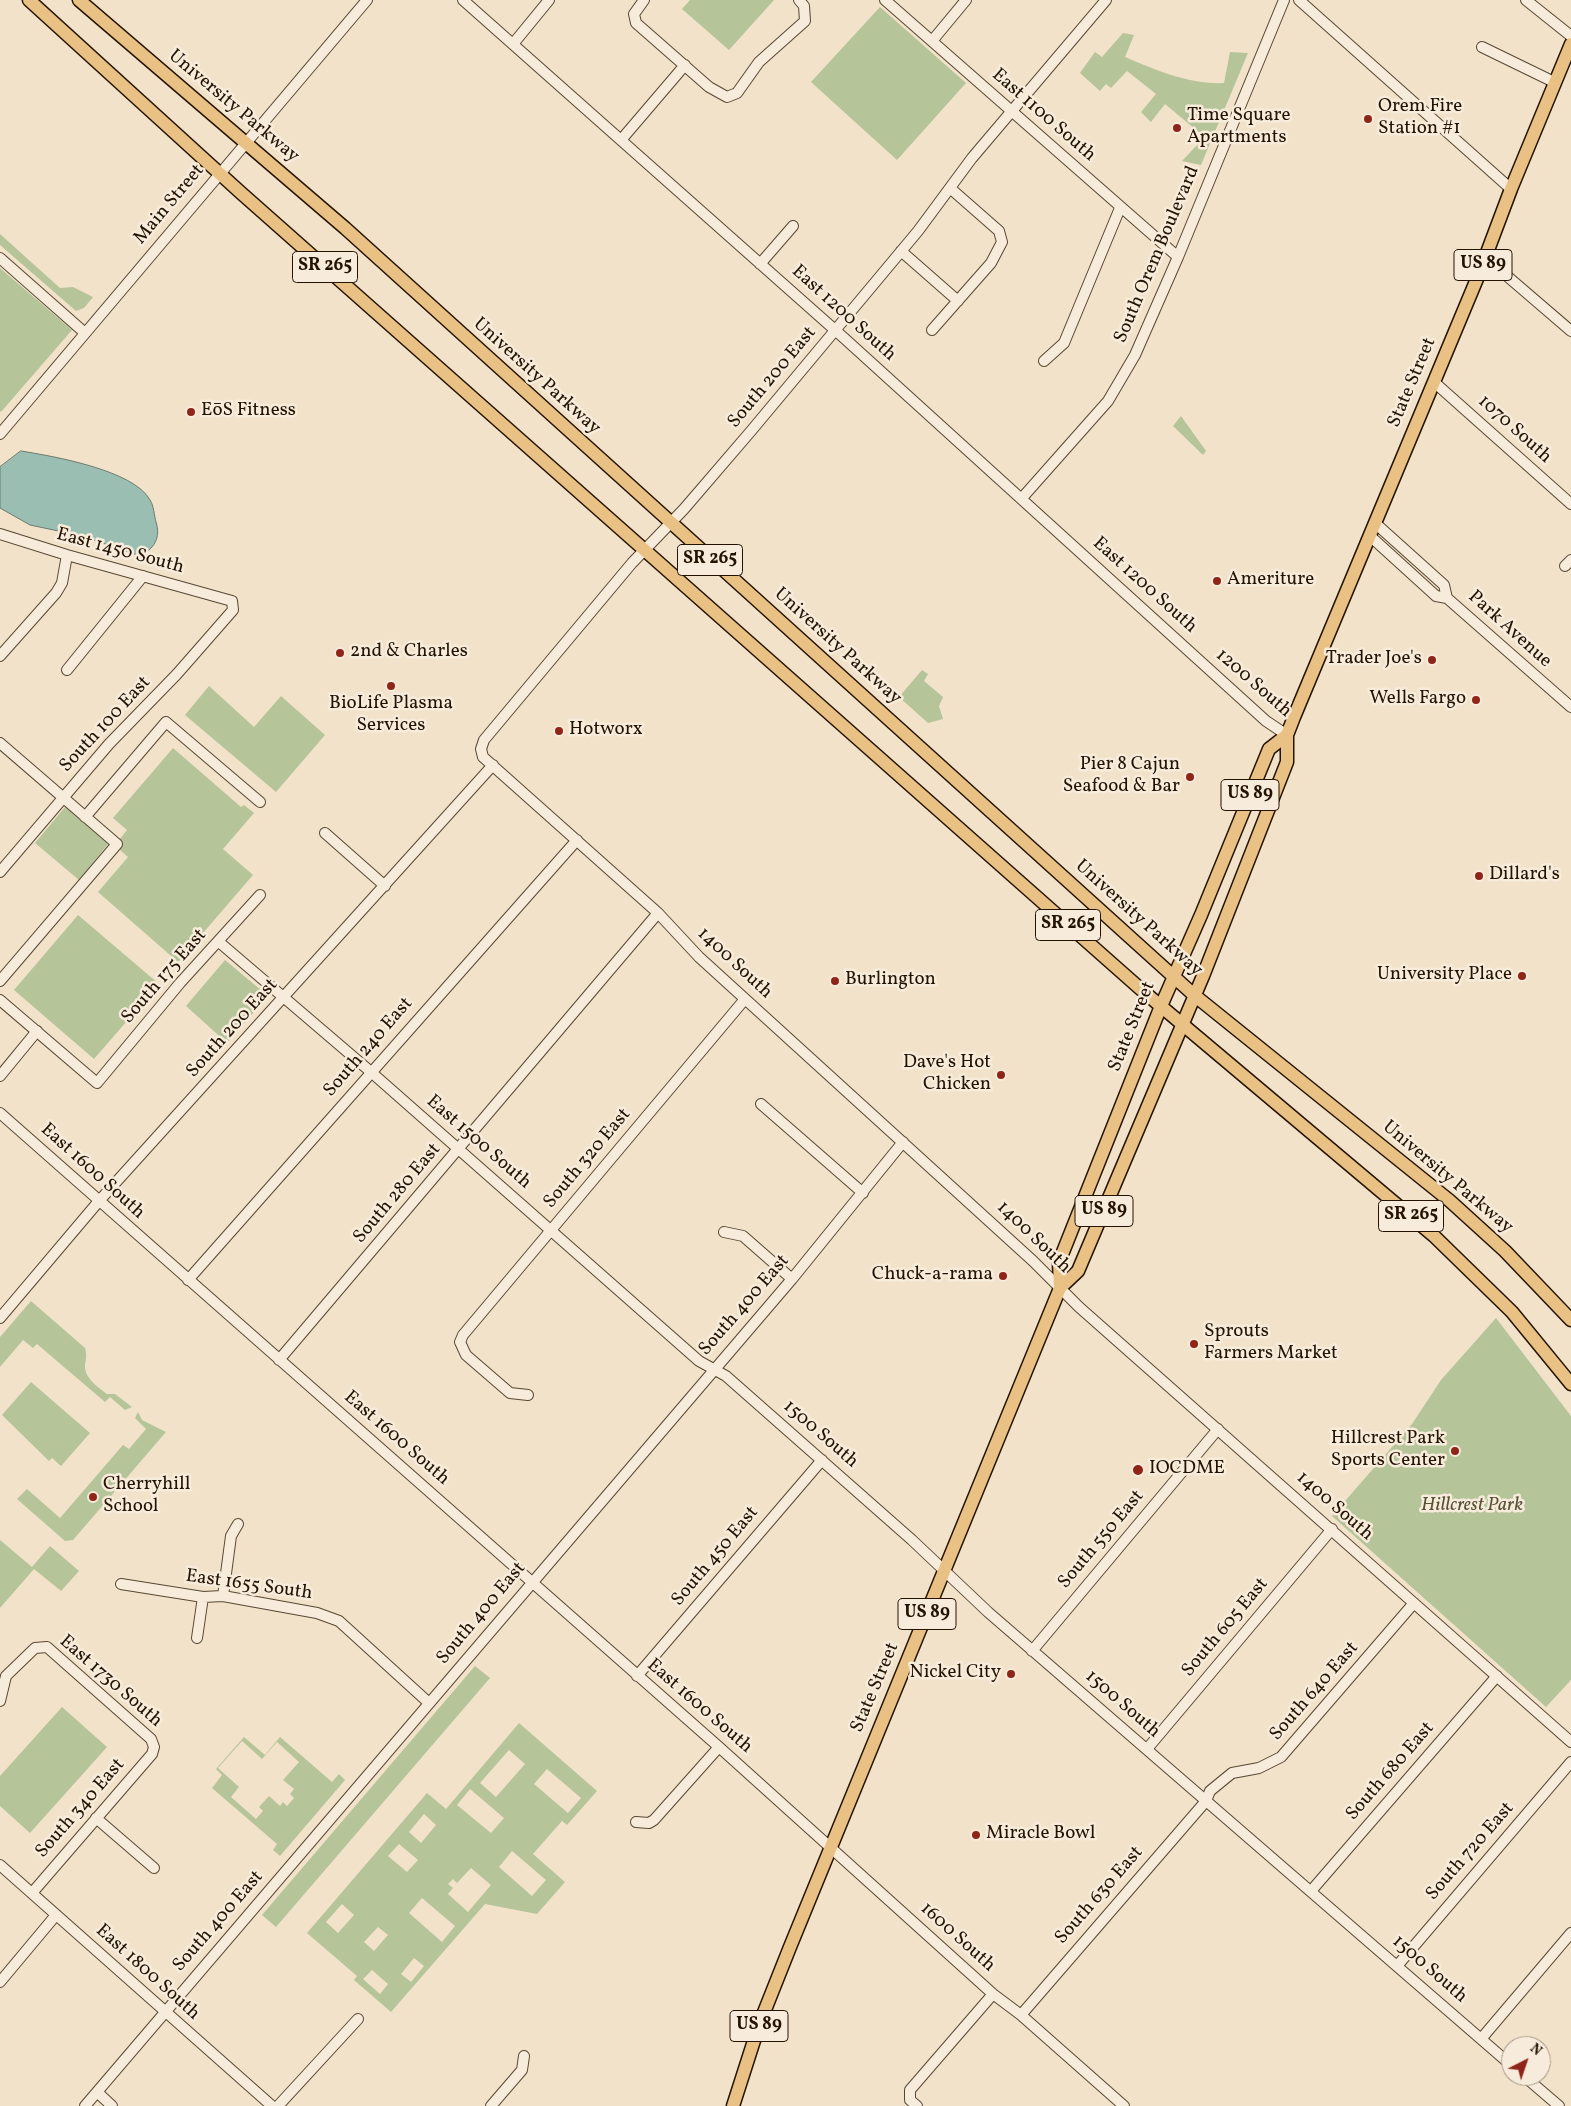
<!DOCTYPE html>
<meta charset="utf-8">
<style>
body{margin:0}
#map{position:relative;width:1571px;height:2106px;overflow:hidden;background:#f2e2c9;font-family:Vollkorn,serif}
canvas{display:block}
.north{position:absolute;left:1501px;top:2036px;width:50px;height:50px;box-sizing:border-box;background:#f7ecdc;border:1px solid #a39584;border-radius:50%;rotate:41deg;font-size:14px;font-weight:700;line-height:20px;text-align:center;color:#241300}
.north::after{content:'';display:block;margin:auto;width:18px;height:22px;background:#8f2418;clip-path:polygon(50% 0,100% 100%,50% 72%,0 100%)}
</style>
<div id="map">
<canvas width="1571" height="2106"></canvas>
<div class="north">N</div>
</div>
<script>
const ctx = document.querySelector('canvas').getContext('2d');
ctx.lineJoin = 'round';
function fillPath(path, color) {
  ctx.fillStyle = color;
  ctx.fill(path, 'evenodd');
}
function stroke(path, color, width, dash) {
  ctx.strokeStyle = color;
  ctx.lineWidth = width;
  ctx.lineCap = dash ? 'butt' : 'round';
  ctx.setLineDash(dash || []);
  ctx.stroke(path);
}
function write(font, color, halo, rows, align = 'center') {
  ctx.font = font + ' Vollkorn,serif';
  ctx.lineWidth = 5;
  ctx.setLineDash([]);
  ctx.textBaseline = 'middle';
  ctx.strokeStyle = halo;
  ctx.fillStyle = color;
  for (const [text, x, y, turn = 0] of rows) {
    ctx.save();
    ctx.translate(x, y);
    ctx.rotate((+turn || 0) * Math.PI / 180);
    ctx.textAlign = isNaN(turn) ? turn : align;
    if (halo) ctx.strokeText(text, 0, 0);
    ctx.fillText(text, 0, 0);
    ctx.restore();
  }
}
const green = new Path2D(`
 M690 0H774L729 50 682 9Z
 M880 7 966 83 897 160 811 82Z
 M1123 33 1134 35 1125 57C1156 70 1190 85 1224 83L1230 52 1248 53 1201 165 1182 161 1198 144 1201 134 1165 104 1151 122 1141 112 1156 94 1127 71 1111 88 1106 84 1100 91 1080 73 1095 52 1102 57Z
 M0 234 60 288 73 287 93 297 84 308 76 311 0 245Z
 M0 268 72 330 1 412 0 411Z
 M1181 416 1206 451 1203 455 1173 426Z
 M922 670 928 674 924 681 943 697 939 706 943 719 928 723 899 697Z
 M209 686 254 727 281 696 325 735 276 792 185 715Z
 M173 748 241 807 244 805 254 813 223 849 253 875 178 962 98 892 128 857 119 849V840L127 830 113 818Z
 M65 807 108 844 79 880 35 843Z
 M78 915 159 984 94 1059 14 990Z
 M225 960 268 996 227 1043 186 1006Z
 M31 1301 85 1348C87 1355 86 1358 85 1365 84 1378 98 1387 107 1394H115L132 1407 125 1410 110 1397 105 1402 37 1344 33 1348 23 1340 0 1367V1337Z
 M1496 1318 1571 1416V1680L1546 1707 1332 1516 1412 1424 1441 1380Z
 M31 1382 90 1433 61 1466 52 1458 49 1461 2 1415Z
 M138 1412 142 1420 166 1432 73 1540 65 1541 17 1499 27 1489 60 1518 123 1445 129 1449 146 1429 135 1418Z
 M0 1540 32 1567 50 1546 79 1571 61 1591 34 1569 0 1608Z
 M475 1666 490 1678 276 1927 262 1915Z
 M62 1707 107 1747 30 1833 0 1806V1776Z
 M519 1723 597 1791 567 1825 562 1821 533 1854 565 1882 537 1914 485 1904 391 2012 354 1980 357 1976 307 1933 427 1793 446 1809ZM509 1750 525 1764 496 1797 480 1783ZM547 1769 581 1798 568 1813 534 1784ZM470 1789 504 1818 491 1833 457 1805ZM424 1814 436 1825 421 1843 409 1832ZM399 1844 418 1860 407 1872 388 1856ZM512 1851 546 1880 532 1896 499 1867ZM471 1868 491 1885 468 1912 448 1894 453 1888 448 1884 453 1879 457 1883ZM422 1898 455 1926 442 1942 409 1913ZM342 1904 354 1915 338 1933 326 1922ZM378 1927 388 1935 374 1951 364 1942ZM414 1958 424 1966 411 1982 401 1974ZM372 1970 388 1984 380 1994 363 1979Z
 M244 1737 265 1755 280 1737 332 1782 339 1774 345 1780 280 1856 273 1850 277 1844 212 1788 222 1775 216 1769ZM242 1741 262 1759 277 1742 299 1762 283 1780 294 1789 290 1794 294 1798 287 1806 283 1802 280 1806 269 1796 259 1807 263 1811 256 1819 231 1797 239 1787 218 1768Z`);
const water = new Path2D(`
 M21 451C52 456 134 470 150 500 154 506 154 515 156 522 161 538 154 549 140 556L82 536 30 525 0 508V467Z`);
const minor = new Path2D(`
 M463 0 844 338 1266 721 1287 735
 M644 0 634 14 636 23 709 87 727 97 737 93 759 62 805 21 804 6 799 0
 M885 0 1178 257
 M1106 0 972 158 918 231 751 431 684 509 632 563 484 740 481 749 483 757 658 913 699 957 1033 1261 1079 1307 1571 1742
 M1299 0 1511 189
 M1526 0 1571 36
 M932 41 966 0
 M513 44 549 0
 M1482 47 1554 82
 M621 140 685 65
 M901 251 958 301
 M0 258 85 333
 M1486 258 1571 331
 M760 264 793 226
 M932 330 991 263 1002 242 999 231 950 188
 M1044 361 1064 343 1120 208
 M1434 382 1571 504
 M0 434 367 0
 M1022 498 1108 401 1135 355 1178 257 1284 0
 M1375 523 1444 585 1447 598
 M0 534 67 555 232 601 233 610 177 674 109 744 0 872
 M1370 536 1436 596 1447 598 1571 707
 M1565 566 1571 560
 M0 656 56 593 62 583 67 555
 M67 670 143 576
 M0 743 117 844 0 981
 M85 817 166 722 260 802
 M325 833 385 886
 M219 942 371 1072 699 1361 726 1376 912 1540 988 1612 1511 2065
 M0 1000 97 1083 180 983 260 895
 M0 1076 37 1031
 M761 1104 863 1193
 M0 1113 719 1747 993 1994 1021 2015 1124 2106
 M724 1232 743 1236 792 1279
 M188 1280 577 840
 M0 1318 99 1201 493 765
 M279 1360 658 913
 M528 1395 510 1393 466 1355 460 1342 463 1335 745 999
 M121 1584 203 1597 223 1596 317 1613 339 1621 429 1703
 M223 1596 231 1536 238 1524
 M197 1638 203 1597
 M1032 1651 1218 1429
 M637 1676 822 1460
 M0 1701 6 1676 35 1648 47 1647 151 1739 154 1747 152 1754 32 1893
 M1147 1749 1332 1529
 M96 1818 154 1868
 M636 1822 649 1823 654 1820 719 1747
 M0 1865 272 2106
 M1311 1891 1497 1676
 M1397 1966 1571 1762
 M0 1982 56 1915
 M1021 2015 1206 1801 1210 1791 1232 1773 1259 1768 1281 1757 1414 1603
 M1481 2039 1571 1933
 M1524 2076 1559 2106
 M97 2092 112 2106
 M85 2106 792 1279 903 1142
 M278 2106 358 2019
 M491 2106 522 2070 524 2056
 M917 2106 910 2100V2090L993 1994`);
const major = new Path2D(`
 M29 0 240 192 1144 992 1434 1236 1512 1312 1571 1384
 M79 0 345 228 1194 995 1450 1201 1505 1251 1571 1320
 M1060 1288 1078 1271 1203 976 1287 762V735L1294 717 1479 274 1511 189 1571 44
 M733 2106 759 2025 790 1947 1060 1288 1059 1262 1161 1006 1201 915 1269 749 1287 735`);
const markers = [
 [1368,119,5,"#8f2418"],
 [1177,128,5,"#8f2418"],
 [191,412,5,"#8f2418"],
 [1217,581,5,"#8f2418"],
 [340,653,5,"#8f2418"],
 [1432,660,5,"#8f2418"],
 [391,686,5,"#8f2418"],
 [1476,700,5,"#8f2418"],
 [559,731,5,"#8f2418"],
 [1190,777,5,"#8f2418"],
 [1479,876,5,"#8f2418"],
 [1522,976,5,"#8f2418"],
 [835,981,5,"#8f2418"],
 [1001,1075,5,"#8f2418"],
 [1003,1276,5,"#8f2418"],
 [1194,1344,5,"#8f2418"],
 [1455,1451,5,"#8f2418"],
 [1138,1470,6,"#8f2418"],
 [93,1497,5,"#8f2418"],
 [1011,1674,5,"#8f2418"],
 [976,1835,5,"#8f2418"]
];
const shields = [
 [1483,265,58],
 [325,267,65],
 [710,560,65],
 [1250,795,58],
 [1068,925,65],
 [1104,1211,58],
 [1411,1216,65],
 [927,1614,58],
 [759,2026,58]
];
const shieldNames = [
 ["US 89",1483,265],
 ["SR 265",325,267],
 ["SR 265",710,560],
 ["US 89",1250,795],
 ["SR 265",1068,925],
 ["US 89",1104,1211],
 ["SR 265",1411,1216],
 ["US 89",927,1614],
 ["US 89",759,2026]
];
const streetNames = [
 ["University Parkway",233,107,40],
 ["East 1100 South",1043,116,41],
 ["Main Street",170,205,-50],
 ["South Orem Boulevard",1158,255,-67],
 ["East 1200 South",843,314,42],
 ["University Parkway",536,377,42],
 ["South 200 East",773,378,-50],
 ["State Street",1413,383,-67],
 ["1070 South",1514,430,42],
 ["East 1450 South",120,552,15],
 ["East 1200 South",1144,586,42],
 ["Park Avenue",1509,630,42],
 ["University Parkway",837,647,42],
 ["1200 South",1253,684,41],
 ["South 100 East",106,725,-47],
 ["University Parkway",1138,919,42],
 ["1400 South",734,964,43],
 ["South 175 East",165,977,-49],
 ["State Street",1133,1027,-68],
 ["South 200 East",233,1029,-48],
 ["South 240 East",369,1048,-49],
 ["East 1500 South",478,1143,41],
 ["South 320 East",588,1159,-50],
 ["East 1600 South",92,1172,42],
 ["University Parkway",1447,1178,40],
 ["South 280 East",398,1194,-50],
 ["1400 South",1033,1238,44],
 ["South 400 East",745,1306,-49],
 ["1500 South",820,1435,41],
 ["East 1600 South",396,1439,41],
 ["1400 South",1334,1507,41],
 ["South 550 East",1102,1540,-50],
 ["South 450 East",716,1557,-50],
 ["East 1655 South",249,1586,8],
 ["South 400 East",482,1614,-50],
 ["South 605 East",1226,1628,-50],
 ["East 1730 South",110,1682,41],
 ["State Street",876,1688,-67],
 ["South 640 East",1315,1692,-49],
 ["1500 South",1122,1705,41],
 ["East 1600 South",699,1707,41],
 ["South 680 East",1391,1772,-49],
 ["South 340 East",81,1809,-49],
 ["South 720 East",1471,1852,-49],
 ["South 630 East",1100,1896,-49],
 ["South 400 East",219,1922,-49],
 ["1600 South",957,1938,42],
 ["1500 South",1429,1970,41],
 ["East 1800 South",147,1973,42]
];
const poiNames = [
 ["Orem Fire",1378,108],
 ["Station #1",1378,130],
 ["Time Square",1187,117],
 ["Apartments",1187,139],
 ["EōS Fitness",201,412],
 ["Ameriture",1227,581],
 ["2nd & Charles",350,653],
 ["Trader Joe's",1422,660,"right"],
 ["Wells Fargo",1466,700,"right"],
 ["BioLife Plasma",391,705,"center"],
 ["Services",391,727,"center"],
 ["Hotworx",569,731],
 ["Pier 8 Cajun",1180,766,"right"],
 ["Seafood & Bar",1180,788,"right"],
 ["Dillard's",1489,876],
 ["University Place",1512,976,"right"],
 ["Burlington",845,981],
 ["Dave's Hot",991,1064,"right"],
 ["Chicken",991,1086,"right"],
 ["Chuck-a-rama",993,1276,"right"],
 ["Sprouts",1204,1333],
 ["Farmers Market",1204,1355],
 ["Hillcrest Park",1445,1440,"right"],
 ["Sports Center",1445,1462,"right"],
 ["IOCDME",1149,1470],
 ["Cherryhill",103,1486],
 ["School",103,1508],
 ["Nickel City",1001,1674,"right"],
 ["Miracle Bowl",986,1835]
];
const parkNames = [
 ["Hillcrest Park",1472,1507]
];
fillPath(green, '#b6c49a');
fillPath(water, '#9bbeb3');
stroke(water, '#6b7a6b', 1);
stroke(minor, '#584732', 12);
stroke(major, '#241300', 15);
stroke(minor, '#f7ecdc', 10);
stroke(major, '#e9c184', 12);
for (const [x, y, r, color] of markers) {
  const dot = new Path2D();
  dot.arc(x, y, r, 0, 2 * Math.PI);
  ctx.fillStyle = color;
  ctx.fill(dot);
  stroke(dot, '#f7ecdc', 2);
}
for (const [x, y, w] of shields) {
  const box = new Path2D();
  box.roundRect(x - w / 2, y - 15.5, w, 31, 4);
  ctx.fillStyle = '#f7ecdc';
  ctx.fill(box);
  stroke(box, '#241300', 1);
}
write('bold 18px', '#241300', null, shieldNames);
write('19px', '#241300', '#f7ecdc', streetNames);
write('19px', '#241300', '#f7ecdc', poiNames, 'left');
write('italic 19px', '#575136', '#f7ecdc', parkNames);
</script>
